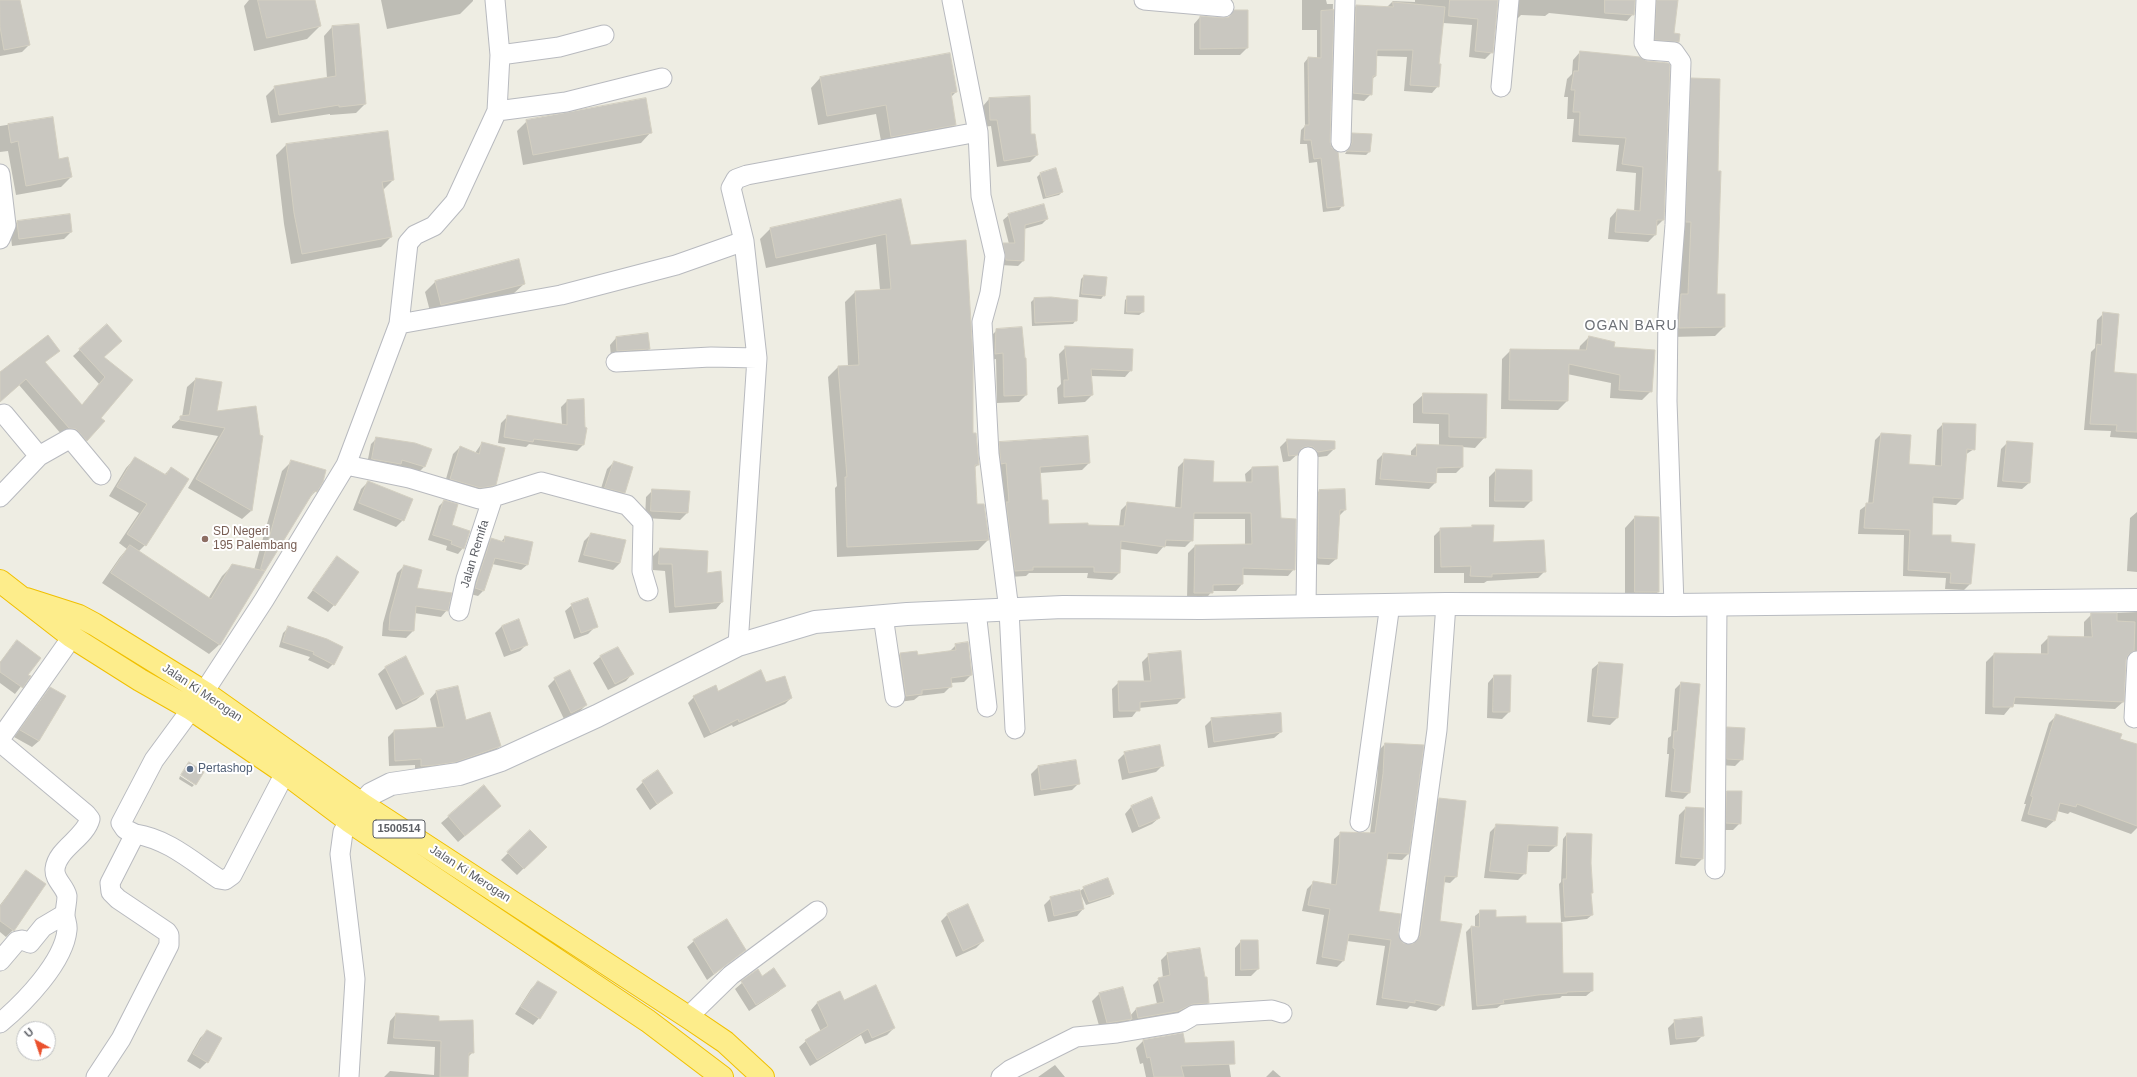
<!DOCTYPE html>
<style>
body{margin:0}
#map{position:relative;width:2137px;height:1077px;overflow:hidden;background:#eeede3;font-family:Arial,sans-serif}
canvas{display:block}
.north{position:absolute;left:16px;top:1021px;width:40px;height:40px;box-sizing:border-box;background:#fff;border:1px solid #bdbfc1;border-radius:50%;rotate:320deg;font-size:11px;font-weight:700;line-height:16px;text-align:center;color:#5b5e64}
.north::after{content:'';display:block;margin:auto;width:14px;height:18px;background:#ea512d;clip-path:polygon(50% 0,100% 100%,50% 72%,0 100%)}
</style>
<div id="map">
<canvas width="2137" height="1077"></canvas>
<div class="north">U</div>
</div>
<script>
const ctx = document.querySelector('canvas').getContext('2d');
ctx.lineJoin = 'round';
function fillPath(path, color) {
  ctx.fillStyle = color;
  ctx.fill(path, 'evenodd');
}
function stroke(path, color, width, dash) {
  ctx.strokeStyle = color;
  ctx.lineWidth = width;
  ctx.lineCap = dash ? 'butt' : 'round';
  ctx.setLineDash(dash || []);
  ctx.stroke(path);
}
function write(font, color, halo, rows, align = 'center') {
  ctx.font = font + ' Arial,sans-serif';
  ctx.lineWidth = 4;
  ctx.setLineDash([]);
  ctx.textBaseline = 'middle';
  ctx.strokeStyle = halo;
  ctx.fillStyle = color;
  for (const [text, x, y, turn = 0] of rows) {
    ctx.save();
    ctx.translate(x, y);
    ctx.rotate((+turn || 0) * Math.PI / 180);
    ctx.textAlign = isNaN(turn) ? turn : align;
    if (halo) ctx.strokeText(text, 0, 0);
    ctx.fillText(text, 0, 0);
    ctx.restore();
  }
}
const shadow = new Path2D(`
 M0 0H19L29 45 22 52 0 56Z
 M249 0H314L320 26 307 39 254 51 244 6Z
 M381 0H473V1L460 14 387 29Z
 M1302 0H1326L1327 4H1333L1329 142 1343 205 1339 210 1323 212 1317 162 1309 163 1307 144H1300L1301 130 1305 126 1304 63 1308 58 1317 59V30H1302Z
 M1415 0H1497L1492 52 1485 59 1469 57 1472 25 1443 23 1438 65V86L1432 93 1404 91 1407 57 1376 56V76L1372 79 1371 94 1364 101 1347 99 1350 13 1356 6 1386 8 1393 1 1415 2Z
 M1511 0H1635L1633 14 1627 21 1549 13 1545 16 1521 15 1518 18H1513Z
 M1647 0H1677L1673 34 1678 42 1672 49 1649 46Z
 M1235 11 1247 48 1240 55H1194V24L1200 17 1228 18Z
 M332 27 365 104 356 113 330 115V114L271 123 266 96 275 87 327 78 324 36Z
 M1580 52 1639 58 1663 220 1655 228V235L1648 242 1608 239 1610 218 1617 210 1634 212 1636 173 1616 171 1619 145 1572 142 1574 119H1567L1568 97H1564L1567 79 1572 74 1573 60Z
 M820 78 956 92 951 97 955 124 946 134 882 146 876 114 818 125 811 88Z
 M1692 79 1716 295 1724 327 1715 336 1670 337 1671 305 1679 297 1682 89Z
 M989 99 1030 135 1037 155 1030 162 997 167 991 126 983 127V106Z
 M52 118 58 160 71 177 61 187 16 195 8 151 0 152V126Z
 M527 121 651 132 641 143 523 165 517 131Z
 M1353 134 1370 135 1369 152 1366 155 1345 154 1349 147 1350 137Z
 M286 145 393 180 383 190 391 237 381 247 291 264 284 224 276 155Z
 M1055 169 1062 192 1059 195 1043 199 1037 177 1040 174Z
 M900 200 910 246 972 434 978 465 974 468 976 505 988 540 978 550 837 557 835 488 837 486 828 377 839 366H848L845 302 855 292 880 290 876 244 766 268 760 239 770 229Z
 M69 215 71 232 64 239 12 246 10 229 17 222Z
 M1009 215 1047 219 1042 224 1024 229 1023 261 1018 266 1000 265 998 249 1004 244H1009L1003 220Z
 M1084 276 1104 295 1101 299 1079 297 1081 279Z
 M435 282 524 284 513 294 431 315 425 292Z
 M1128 297 1143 312 1139 315 1124 314 1125 300Z
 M1034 299 1076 320 1073 324 1032 326 1031 302Z
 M2104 313 2113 373 2137 376V439L2110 437 2111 431 2084 430 2091 352 2095 348 2097 320Z
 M107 325 103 357 131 380 100 419 103 421 80 447 62 435 19 385 0 401V375L59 350 44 363 82 405 99 384 73 356Z
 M997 330 1026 395 1019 402 997 403 996 359 989 360 990 337Z
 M1589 337 1612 348 1651 391 1642 400 1610 398 1611 383 1567 374V401L1558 410 1501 409 1502 359 1511 350 1579 351 1580 346Z
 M616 338 649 349 642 356 611 357 610 345Z
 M1066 347 1131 370 1125 377 1090 376 1092 395 1085 402 1058 404 1057 388 1061 384 1059 354Z
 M196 379 215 412 262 437 251 511 242 519 188 488 218 436 172 428V426L182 417 187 387Z
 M1424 394 1485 437 1475 448 1462 447V467L1456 473H1436L1435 483 1429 489 1375 485 1377 460 1383 454 1411 457V451L1417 445 1439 446V424L1413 423V404Z
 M567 401 586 429 583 445 577 451 529 444 526 447 498 443 501 423 507 417 562 425 561 407Z
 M1943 424 1974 449 1965 455 1962 499 1956 505 1932 503 1931 536 1950 543 1974 545 1970 584 1964 590 1945 589 1946 578 1903 576 1904 535 1858 534 1860 510 1868 504 1875 440 1881 434 1908 465 1935 466 1937 430Z
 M377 438 424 467 419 472 398 466 395 469 367 464 371 444Z
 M1287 440 1334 442V449L1327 456 1311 458 1300 452 1290 461 1283 462 1280 447Z
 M2008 442 2029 483 2022 489 1997 487 2001 449Z
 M482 443 495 484 488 491 444 486 453 454 460 447 475 453Z
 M1000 443 1089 463 1082 470 1040 473 1041 501 1048 525 1119 527 1121 510 1128 503 1175 509 1178 467 1185 460 1211 483H1246L1245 474 1252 468 1280 519 1294 569 1288 576 1242 575V584L1236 591H1212L1205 600 1187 599 1188 553 1195 546 1245 545V519H1193L1192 540 1185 547 1164 546 1157 554 1120 549 1119 573 1112 580 1087 578 1088 573H1029L1026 576 1009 577 993 450Z
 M135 458 164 475 171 468 145 545 138 552 208 599 222 576 233 565 254 570 282 471 292 461 316 491 307 500 220 644 209 654 102 583 120 557 127 549 119 543 139 513 109 496 126 468Z
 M614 462 624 492 617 499 599 495 607 469Z
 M1496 470 1531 471V501L1524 508 1489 507V477Z
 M368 482 403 520 396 527 353 510 361 489Z
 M653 490 687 513 680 520 645 518 646 497Z
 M1344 490 1345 510 1339 516 1336 559 1329 565 1311 564 1312 498 1319 491Z
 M444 501 451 526 463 548 458 554 446 550 447 546 428 540 439 506Z
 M2137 512V572L2127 571 2130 518Z
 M1635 517 1658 518V592L1648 602H1625V528Z
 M1473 526 1492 543 1545 571 1538 578 1487 581 1484 583H1464V573H1434V536L1441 529 1470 528Z
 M591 534 620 563 613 570 578 562 584 541Z
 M505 537 532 543 527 565 521 570 492 564 483 591 478 596 470 594 486 544 491 539 501 542Z
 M660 549 705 574 722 602 716 609 669 613 665 571 653 570V556Z
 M337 557 334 605 328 612 307 598Z
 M404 566 415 588 447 610 441 617 414 613 413 631 406 638 382 636 383 623 397 573Z
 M572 605 595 627 588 634 574 639 565 611Z
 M2137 612V662L2129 657 2125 659 2123 702 2115 709 2013 704 2004 715 1985 714 1986 662 1994 654 2041 655V645L2049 637 2084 638V622L2092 614Z
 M518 620 527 644 520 651 504 657 495 633 502 626Z
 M288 628 333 664 328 669 308 660 310 657 279 647 283 633Z
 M17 641 27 675 29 676 15 694 0 683V662Z
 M956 645 971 675 964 682 950 683 951 686 944 693 919 696 914 700 899 702 893 661 900 654 916 652 917 656 949 652Z
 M618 648 632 674 626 681 608 690 593 663 600 657Z
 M1149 655 1184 697 1177 704 1139 708 1132 717 1113 718 1112 689 1119 682H1144L1142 662Z
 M405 658 423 694 416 700 396 710 378 674 385 668Z
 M1599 663 1617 718 1610 725 1587 722 1592 669Z
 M1494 676 1509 712 1502 719 1487 718 1488 683Z
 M555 679 586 705 579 712 564 719 548 686Z
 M765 683 791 698 785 704 733 727 732 725 704 738 688 703 694 697Z
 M1681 683 1690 792 1683 799 1665 797 1669 754H1667L1668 738 1671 736 1675 689Z
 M50 688 39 741 32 747 14 737Z
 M436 692 465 721 500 746 494 752 449 768 415 772V765L389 766 388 737 394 731 437 729 430 699Z
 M1248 715 1281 732 1274 738 1208 748 1205 726 1212 719Z
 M2057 715 2137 745V828L2131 834 2070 812 2068 814 2057 811 2054 821 2046 828 2021 821 2026 804H2024L2049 723Z
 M1727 728 1742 759 1735 766 1720 765 1721 735Z
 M1385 744 1408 854 1402 860 1386 859 1378 912 1397 933 1402 944 1412 945 1414 943 1433 805 1439 799 1456 877 1450 883 1443 882 1439 922 1443 1005 1436 1011 1410 1006 1407 1009 1376 1005 1385 946 1347 941 1343 961 1337 967 1316 964 1324 915 1302 911 1307 889 1313 883 1331 886 1334 839 1341 833H1370L1377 782 1379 750Z
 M1125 753 1163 765 1156 772 1122 780 1118 760Z
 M1075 761 1079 783 1072 790 1034 796 1031 774 1038 767Z
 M180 776 194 785 192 787 179 779Z
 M643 782 672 793 650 810 636 789Z
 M483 787 493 812 458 842 441 823Z
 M1727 792 1740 823 1733 830H1720V799Z
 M1131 807 1159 818 1152 824 1132 833 1125 814Z
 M1686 808 1703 809 1702 859 1695 866 1675 864 1679 815Z
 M1497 825 1556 846 1549 852H1527L1525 873 1518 880 1484 878 1490 832Z
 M530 831 545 847 517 875 501 860Z
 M1567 834 1592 893 1590 894 1592 915 1587 919 1561 922 1559 884 1561 882 1563 839Z
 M26 871 13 930 6 937 0 932V905Z
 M1084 888 1113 894 1110 897 1086 905 1080 892 1083 909 1077 916 1048 922 1044 905 1051 898 1080 891Z
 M1481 911 1495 918 1525 924 1562 974 1592 991 1586 996H1562L1560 998 1501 1005 1497 1008 1472 1010 1466 932 1471 927H1475V916Z
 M948 914 983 941 976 948 956 957 941 921Z
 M694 941 745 950 707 980 687 947Z
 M1241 941 1258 969 1251 976H1235V948Z
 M1199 949 1208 1003 1202 1009 1171 1017 1132 1024 1131 1019 1124 1026 1100 1029 1092 1001 1099 994 1122 988 1130 1016 1136 1009 1157 1004 1153 985 1159 979 1163 978 1161 960 1167 954Z
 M757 970 762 977 785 986 778 992 749 1011 735 989Z
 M538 982 539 1018 533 1025 515 1014 531 989Z
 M839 993 843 1001 894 1028 887 1035 865 1044 861 1035 810 1066 799 1047 806 1041 821 1032 811 1010 817 1003Z
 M396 1014 473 1052 467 1058V1077H384L390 1071 434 1075 435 1047 387 1044 390 1021Z
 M1675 1021 1703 1035 1696 1042 1670 1045 1668 1028Z
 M207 1031V1062L200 1069 187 1061 200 1038Z
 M1143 1041 1184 1044 1226 1043 1231 1077H1146L1143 1063 1140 1064 1136 1048Z
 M1055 1065 1065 1077H1038Z
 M1273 1070 1281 1077H1266Z`);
const building = new Path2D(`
 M0 0H20L30 45 4 50 0 27Z
 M258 0H315L321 26 267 38Z
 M1450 0H1498L1493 53 1475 51 1478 19 1449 16Z
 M1605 0H1635L1634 15 1605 13Z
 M1657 0H1678L1674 33 1680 34 1679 42 1655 40Z
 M1393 2 1445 7 1439 64H1441L1439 87 1410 85 1413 50H1377L1376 76H1373L1372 95 1353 93 1356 5 1393 7Z
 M1234 10H1248V48L1200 49V16L1223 18 1229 17Z
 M1334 10 1330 142 1332 148 1338 152 1344 206 1327 208 1321 158 1314 159 1311 140H1304L1305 125H1309L1308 57 1321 58V11Z
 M359 24 366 104 339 107V105L279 115 274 86 336 76 332 26Z
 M1580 51 1640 57 1647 61 1668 63 1670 65 1664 220H1657L1656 235 1615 232 1617 209 1640 211 1643 167 1622 164 1626 138 1579 135 1580 112H1573L1575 90H1571L1574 71H1578Z
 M950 53 957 92 951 93 956 125 891 137 886 105 827 116 820 77Z
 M1691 78 1720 79 1718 171H1721L1717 294H1725V327L1679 328 1681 294H1688L1691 222H1686Z
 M1030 96 1031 134H1035L1038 155 1004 161 997 120H990L989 98Z
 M646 98 652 133 533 155 526 120Z
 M53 117 59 159 68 157 72 177 26 186 18 141 11 143 8 124Z
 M388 131 394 180 382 182 392 237 302 254 294 213 286 144Z
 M1352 133 1372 134 1370 152 1347 151 1352 143Z
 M1056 168 1063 192 1046 197 1040 173Z
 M901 199 911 245 966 240 973 356V433H976L979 465H975L977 504H984L989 540 847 547 845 477H847L838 366 859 365 855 291 891 289 886 234 776 258 770 228Z
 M1044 204 1048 219 1025 225 1024 261 1006 260 1003 243H1015L1008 214Z
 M70 214 72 232 19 239 17 221Z
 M519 259 525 284 441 305 435 281Z
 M1084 275 1107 277 1105 296 1082 294Z
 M1127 296H1144V312H1127Z
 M1051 297 1078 300 1077 321 1035 323 1034 298Z
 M2103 312 2119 314 2114 372 2137 374V432L2116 431 2117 425 2090 424 2097 344 2101 345Z
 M107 324 122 341 104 357 133 380 101 418 105 421 87 441 76 429 69 428 26 379 0 402V372L48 335 60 351 45 362 82 405 105 377 79 349Z
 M1022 327 1025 358H1026L1027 395 1004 396 1003 353 995 354 996 329Z
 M648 333 650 349 617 351 616 337Z
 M1589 336 1615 342 1614 347 1655 350 1652 392 1619 390 1620 375 1569 364 1568 401 1509 400 1510 349 1586 350Z
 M1065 346 1133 349 1132 371 1091 369 1093 395 1064 397V380H1068Z
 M196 378 222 382 217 411 256 406 260 435 263 436 252 511 196 479 225 428 180 420V416L189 415Z
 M1423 393 1487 394 1486 438 1449 437V414L1423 413Z
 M584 399 585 427 587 428 584 445 534 439 533 442 504 437 507 415 567 425V400Z
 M1943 423 1976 424 1975 450 1967 449 1963 499 1933 497 1932 535H1951V542L1975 544 1971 584 1950 583 1951 573 1908 570 1910 530 1864 528 1866 503H1873L1881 433 1911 435 1909 464 1941 466Z
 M1088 436 1090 463 1040 467 1042 500H1048L1049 524 1088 523V525L1124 526 1127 502 1181 508 1184 459 1214 461 1213 482H1252V467L1278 466 1281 518 1296 519 1295 570 1243 568V584L1213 585V593H1194L1195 545 1252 544 1251 513H1194L1193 541 1166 540 1165 547 1121 541 1120 573 1094 572V567H1033V570L1015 571 1006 502H1009L1006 463 1001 464 999 442Z
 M376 437 415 443 432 449 425 467 402 460 401 464 372 459Z
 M1287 439 1335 441V449L1318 452 1313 447 1308 446 1302 448 1298 455 1289 456Z
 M2007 441 2033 443 2030 483 2003 481Z
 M482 442 505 448 496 485 481 488 450 479 460 446 479 454Z
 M1417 444 1463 446V467L1437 468 1436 483 1380 479 1383 453 1416 456Z
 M135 457 166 475 171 467 189 479 146 546 127 534 147 504 117 487Z
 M291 460 326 470 323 482 317 492 314 491 265 571 261 569Z
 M614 461 633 467 625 493 605 488Z
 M1496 469 1532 470V501H1495Z
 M368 481 413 499 404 521 359 503Z
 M652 489 690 491 688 513 651 511Z
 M1345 489 1346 510H1340L1337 559 1318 558 1319 490Z
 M444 500 458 504 452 525 470 531 464 549 451 544 452 541 433 535Z
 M1635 516 1659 517V592H1635Z
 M1472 525H1494L1493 542 1544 540 1546 572 1492 574V577L1470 576 1471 566 1441 567 1440 528 1472 527Z
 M591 533 626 540 620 563 584 555Z
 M505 536 533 542 528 565 495 558 484 591 475 588 491 538 504 542Z
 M130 545 211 599 232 564 265 571 220 645 111 573Z
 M660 548 708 551 707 573 721 571 723 602 675 607 672 564H659Z
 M337 556 359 572 335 606 313 590Z
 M404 565 422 570 417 588 452 593 448 611 416 606 414 631 389 630 390 615Z
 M588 598 598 627 581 633 571 604Z
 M2091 613H2117V621L2135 622 2134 651 2128 655 2126 660 2124 702 2015 697 2013 707H1993L1994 653 2048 654V636L2092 637Z
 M519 619 528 645 511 651 502 626Z
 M288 626 327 639 343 647 334 665 313 654 314 652 283 642Z
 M17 640 41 658 28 675 31 676 23 688 0 672V663Z
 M968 642 972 675 951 678 952 687 922 690V694L906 696 900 653 917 651 918 655 956 650 955 644Z
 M618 647 634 674 615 684 600 656Z
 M1181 651 1185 698 1140 702V711H1119L1118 681H1151L1148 654Z
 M406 656 424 694 403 704 385 667Z
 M1599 662 1623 664 1618 718 1593 716Z
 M570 670 587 705 571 713 554 678Z
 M761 670 766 682 785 676 792 698 739 722 738 719 711 733 693 696 716 685 718 691Z
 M1494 675H1511L1510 712H1493Z
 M1681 682 1700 684 1690 793 1671 791 1675 749 1673 748 1674 731H1677Z
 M458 686 466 720 490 712 501 746 456 762 436 765 421 766V759L395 761 394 730 444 727 436 691Z
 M50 687 66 696 39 741 20 730Z
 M1281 713 1282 732 1214 742 1211 718Z
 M2056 714 2122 734 2120 739 2137 744V826L2077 804 2076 807 2060 803 2055 821 2028 814 2033 797 2031 796Z
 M1727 727 1745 728 1743 760 1727 759Z
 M1385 743 1424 745 1409 854 1388 853 1379 911 1401 914 1398 933 1403 943 1413 944 1420 936 1439 798 1466 801 1457 877 1445 876 1440 921 1462 924 1444 1006 1415 1000V1003L1382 998 1391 940 1349 934 1344 961 1322 957 1330 909 1308 905 1313 881 1336 885 1339 864 1340 832 1375 833 1383 774Z
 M1160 745 1164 766 1129 773 1124 752Z
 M1076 760 1080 784 1041 790 1038 766Z
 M189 762 204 772 196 785 181 775Z
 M658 770 673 793 657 804 642 781Z
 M484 785 501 806 465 836 448 816Z
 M1727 791H1742L1741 824 1726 823Z
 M1152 797 1160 818 1139 827 1131 806Z
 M1686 807 1704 808 1703 859 1681 857Z
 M1496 824 1558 827 1557 846 1528 845 1526 874 1490 871Z
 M530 830 547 847 524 869 507 852Z
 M1567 833 1592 834 1591 863 1593 893H1591L1593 915 1565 917 1563 879H1566Z
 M26 870 46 884 14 931 0 921V907Z
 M1108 878 1114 894 1089 902 1083 887Z
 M1080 890 1084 909 1054 916 1050 897Z
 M968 904 984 941 963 951 947 914Z
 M1480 910H1496V917L1526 916V923H1562L1563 973H1593V991L1567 992V993L1538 995 1503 1000 1504 1003 1477 1006 1471 926 1479 927Z
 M727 919 746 950 714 974 693 940Z
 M1241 940H1258L1259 969 1241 970Z
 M1200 948 1205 977H1207L1209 1003 1193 1004 1178 1011 1138 1018 1136 1008 1164 1002 1158 978 1170 975 1167 953Z
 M774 968 786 986 756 1005 741 981 758 969 762 976Z
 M538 981 557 992 540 1019 521 1007Z
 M876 985 895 1028 872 1038 868 1029 817 1060 805 1040 828 1026 817 1002 840 991 844 1000Z
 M1123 987 1132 1019 1107 1023 1099 993Z
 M396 1013 439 1016V1021L473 1020 474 1053H469L468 1077H440L441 1041 394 1038Z
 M1702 1017 1704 1036 1676 1039 1674 1020Z
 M207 1030 222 1038 208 1063 193 1054Z
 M1183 1033 1185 1043 1234 1041 1235 1064 1181 1066 1184 1077H1154L1150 1057 1147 1058 1143 1040Z`);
const street = new Path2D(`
 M952 0 978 132 981 196 995 256 990 293 982 322 989 454 1009 610 1015 729
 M1144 0 1224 7
 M1646 0 1644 43 1648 50 1674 52 1681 62 1675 225 1668 314 1667 401 1674 605
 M500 55 559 47 604 35
 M1501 87 1509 0
 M497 111 566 102 662 78
 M1341 142 1345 0
 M0 174 6 225 0 239
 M399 324 561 295 676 265 744 241
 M616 362 711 357 757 358
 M4 414 39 456
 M346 465 409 478 479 499 493 497 541 482 627 505 643 522 642 571 648 591
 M0 497 39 456 69 439H71L101 475
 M1306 606 1308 457
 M459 611 466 579 493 497
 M976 611 987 707
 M883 616 895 697
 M738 645 757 358 744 241 731 188 736 179 747 175 978 132
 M2134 718 2137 661
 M0 739 72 637
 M0 742 86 814 90 819C85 838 57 849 55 869 54 880 65 886 67 896 67 903 65 909 65 915 65 920 68 925 67 930 64 962 24 1003 0 1023
 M349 821 343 832 340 854 355 979 349 1077
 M1360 822 1390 604
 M135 834C168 839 192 861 219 879L225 880 232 875 285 773
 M1715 869 1717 605
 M1409 934 1437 730 1446 604
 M0 961 17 941 22 940 30 943 43 927 65 914
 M688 1017 731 975 817 911
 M96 1077 121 1039 169 945V935L167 932 118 899 111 892 110 883 135 834 125 829 121 823 154 760 204 692 264 600 346 465 399 324 408 243 415 235 434 226 455 202 497 111 500 55 495 0
 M1001 1077 1010 1070 1076 1037 1117 1033 1182 1022 1194 1015 1272 1010 1282 1013`);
const secondary = new Path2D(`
 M362 804 371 794 391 784 459 774 501 760 597 716 738 645 815 622 907 614 1063 607 1201 608 1446 604 1674 605 2137 600`);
const highway = new Path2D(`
 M0 581 72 637 140 680 191 709 285 773 349 821 648 1021 722 1077
 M26 599 79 616 94 624 204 692 362 804 688 1017 725 1042 763 1077`);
const markers = [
 [205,539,4,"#8d6e63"],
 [190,769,4,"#5c6f8a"]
];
const shields = [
 [399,829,52]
];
const shieldNames = [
 ["1500514",399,829]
];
const educationNames = [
 ["SD Negeri",213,532],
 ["195 Palembang",213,546]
];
const streetNames = [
 ["Jalan Remifa",475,554,-73],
 ["Jalan Ki Merogan",202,693,34],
 ["Jalan Ki Merogan",470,874,33]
];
const serviceNames = [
 ["Pertashop",198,769]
];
const quarterNames = [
 ["OGAN BARU",1631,326]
];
fillPath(shadow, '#0003');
fillPath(building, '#c9c7c0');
stroke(building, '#d3cfc1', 1);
stroke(street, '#b8babf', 21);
stroke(secondary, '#b8bbc1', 24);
stroke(highway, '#f1c000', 24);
stroke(street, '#fff', 19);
stroke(secondary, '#fff', 22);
stroke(highway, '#fded8b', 22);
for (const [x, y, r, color] of markers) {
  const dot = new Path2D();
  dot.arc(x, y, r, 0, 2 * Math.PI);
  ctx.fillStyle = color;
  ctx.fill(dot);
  stroke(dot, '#fff', 1.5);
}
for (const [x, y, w] of shields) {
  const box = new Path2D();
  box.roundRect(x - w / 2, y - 9, w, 18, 3);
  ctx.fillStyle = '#fff';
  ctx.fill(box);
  stroke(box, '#5b5e64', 1);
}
write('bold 11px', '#5b5e64', null, shieldNames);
write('12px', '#785e54', '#fff', educationNames, 'left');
write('12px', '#5b5e64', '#fff', streetNames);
write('12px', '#4e5e75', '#fff', serviceNames, 'left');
ctx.letterSpacing = '1px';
write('14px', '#6c7076', '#fff', quarterNames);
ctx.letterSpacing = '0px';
</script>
